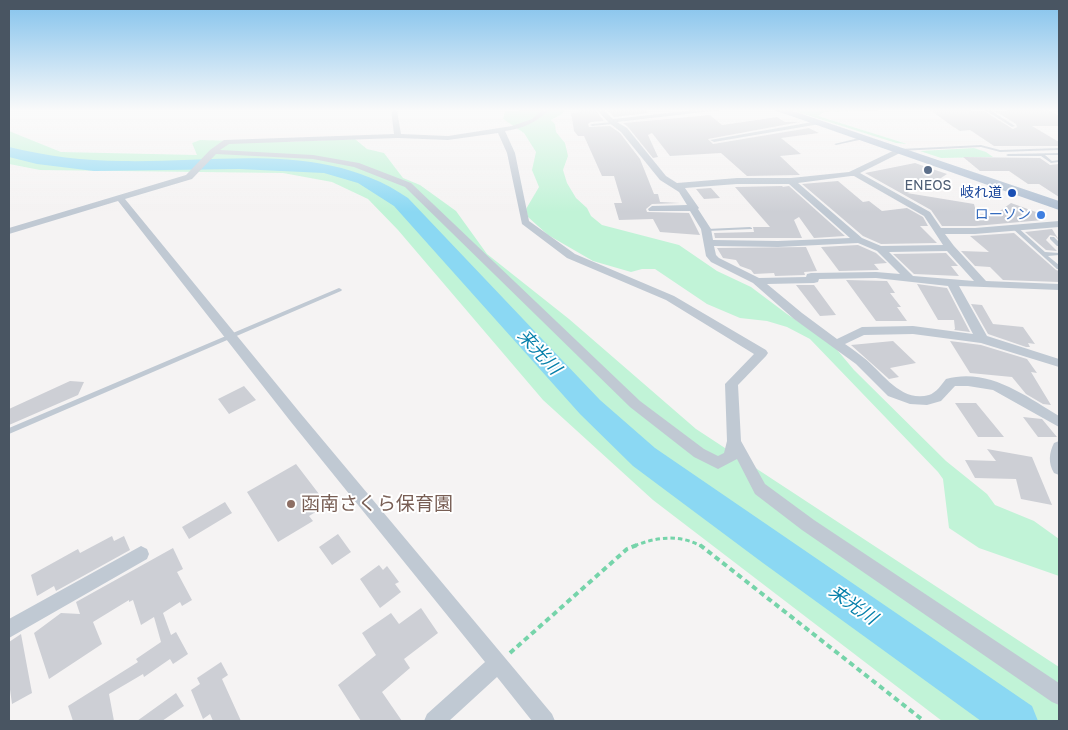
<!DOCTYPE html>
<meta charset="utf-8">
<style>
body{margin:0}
#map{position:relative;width:1068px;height:730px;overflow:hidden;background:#f5f3f3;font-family:"Golos Text",sans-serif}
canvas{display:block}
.frame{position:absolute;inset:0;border:10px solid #495562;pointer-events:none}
</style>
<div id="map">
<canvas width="1068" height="730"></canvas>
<div class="frame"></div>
</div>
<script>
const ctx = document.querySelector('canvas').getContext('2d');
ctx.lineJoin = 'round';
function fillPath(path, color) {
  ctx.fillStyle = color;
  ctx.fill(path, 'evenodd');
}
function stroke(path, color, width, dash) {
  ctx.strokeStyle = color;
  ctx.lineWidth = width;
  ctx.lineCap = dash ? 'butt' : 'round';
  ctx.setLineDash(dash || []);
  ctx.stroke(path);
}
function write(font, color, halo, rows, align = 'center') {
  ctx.font = font + ' "Golos Text","Noto Sans JP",sans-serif';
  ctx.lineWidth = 4;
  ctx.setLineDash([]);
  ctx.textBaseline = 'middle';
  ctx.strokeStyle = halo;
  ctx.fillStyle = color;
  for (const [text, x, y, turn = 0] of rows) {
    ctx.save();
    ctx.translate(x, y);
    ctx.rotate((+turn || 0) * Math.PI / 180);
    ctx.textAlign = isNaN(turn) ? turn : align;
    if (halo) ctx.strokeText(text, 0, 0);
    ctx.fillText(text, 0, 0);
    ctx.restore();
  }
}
const green = new Path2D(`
 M564 110 562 114 551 120 555 124 556 132 565 143 568 156 563 170 567 183 576 198 587 208 591 216 602 225 679 245 717 271 751 287 787 314 833 345 854 370 946 461 987 494 995 505 1034 521 1059 539V576L979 548 949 528 943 479 938 472 810 339 787 327 767 321 740 318 707 304 655 269H642L631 272 593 261 548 235 528 217 526 209 539 187 532 170 536 152 524 133 503 119 505 111Z
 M791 110H885L824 112 818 116 907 144 896 143Z
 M9 131 61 152 197 155 192 143 200 140 281 142 355 139 367 149 384 153 403 178 420 185 456 211 487 254 569 319 696 429 1059 667V721H942L653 500 543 400 398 230 368 199 332 182 283 173 40 170 9 164Z
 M974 148 986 152 993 157 941 158 920 151Z`);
const river = new Path2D(`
 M9 147C47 156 84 161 122 161 217 163 325 140 408 198L600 400 655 448 1032 706 1038 721H981L763 563 633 466 580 414 394 206 358 183 324 173 239 169 94 171 37 164 9 157Z`);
const building = new Path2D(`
 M579 110H595L604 121 591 122 588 124 589 127 610 126 620 133 640 159 654 194H658L660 202 680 203 652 204 646 209 647 212 689 213 700 235 660 232 653 219 619 220 614 203H622L614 176H602L584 136H578L574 131 571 113 581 112Z
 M607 110H645L648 113 614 117Z
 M930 110 984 111 1013 129 1017 127 1016 124 995 111 1048 110 1059 116V126H1032L1059 142V146H994L970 130 960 131 952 126Z
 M710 115 722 125 777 117 785 122H800L708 139 713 144 809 128 819 133 781 138 801 154 780 156 800 175 747 176 721 153 670 156 652 133 648 135 658 157 653 158 628 127 623 123Z
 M963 157 1040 158 1050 165 1059 164V197L1039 184H1028L1009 171H980Z
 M915 163 947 174 938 180 943 181 907 193 974 204 977 215 997 213 1011 203 1047 216 1043 220 975 226H942L931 210 865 173Z
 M838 181 863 202 869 201 882 211 907 208 923 217 928 226H920L937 243 881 244 863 236 802 184Z
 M783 186 782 187 789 186 845 236 814 238 799 217 794 220 802 238H715L714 233 754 232 753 227H770L735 187Z
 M711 188 720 198 704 199 696 189Z
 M1052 229 1059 240 1055 236 1050 235 1046 240 1057 251 1046 250 1025 232Z
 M1014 233 1056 270 1059 271V282L1003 280 990 267 975 266 961 251 989 252 970 236Z
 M858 245 876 253 887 263 874 264 879 270 839 271 821 247Z
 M806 247 817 271 804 272 805 275 775 276 774 273 754 274 751 270 740 266 736 260 723 258 717 248Z
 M946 253 958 266H951L959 276 914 274 893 254Z
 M846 280 887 281 895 293H890L901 307H897L907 321H876Z
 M917 284 947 288 970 332 954 330 955 329 954 320H938Z
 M796 285H814L836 315 820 316Z
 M971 304 982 305 993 324 1023 327 1035 344 1028 343 1030 347H1026L988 334Z
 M893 341 916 363 890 368 899 377 889 379 851 345Z
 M950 341 981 345 1027 359 1037 373 1031 372 1051 405 1043 404 1026 394 1012 377 970 373Z
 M70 381 84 382 78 395 9 425V409Z
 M244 386 256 400 229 414 218 399Z
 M955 403H976L1004 437H978Z
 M1023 417 1042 419 1057 437H1038Z
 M987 449 1032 457 1052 505 1021 499 1016 479 975 478 965 460 996 461Z
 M296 464 319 494 316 496 324 507 309 516 313 521 278 542 247 492Z
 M225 502 232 513 189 539 182 527Z
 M338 534 351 552 332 565 319 547Z
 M112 536 114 541 124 536 130 550 56 591 54 586 37 596 31 575 78 549 80 553Z
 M173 548 183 569 177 572 192 600 182 606 180 602 163 613 171 635 176 632 188 654 173 664 170 659 144 677 143 674 109 694 114 721H73L68 706 138 662 136 659 161 642 154 617 141 625 133 600 129 602V600L93 622 102 644 49 679 34 633 61 613 80 614 76 602Z
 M379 565 383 570 387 566 399 582 395 584 401 592 380 608 360 579Z
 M421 608 438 633 404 659 410 668 382 692 402 721H361L338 685 376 655 362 633 391 613 399 624Z
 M21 634 32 693 12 704 9 682V642Z
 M221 662 228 675 222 679 241 721H213L210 714 203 719 191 690 200 684 197 678Z
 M176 693 184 706 162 721H137Z`);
const pathFar1 = new Path2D(`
 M634 546C656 537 679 534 701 546`);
const path = new Path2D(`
 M700 545 924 721
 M510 653 627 549 637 545`);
const service = new Path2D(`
 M985 110H990L1015 126 1012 127Z
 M612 122H613V124L592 126 590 125 592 124Z
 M863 137 865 138 864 139 836 145 834 144Z
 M981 145 1000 150 1059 148V150L1000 152 981 147 899 151 897 150 899 149Z
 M1059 153V155H1045L1052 161 1059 160V162L1051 163 1041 156H1008L1006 155 1008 154Z
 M1012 226H1016L1045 252 1059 253V255L1048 256 1059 265V269H1057L1012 228Z
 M750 227 752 228V229L707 231 705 230 707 229Z
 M1050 237H1054L1059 242V246H1057L1050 239Z
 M339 288 341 289 342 290 341 291 9 434V428Z`);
const minor = new Path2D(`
 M391 110H397L401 134 448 136 512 126 532 119 542 110H549C537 122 522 129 505 131L515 153 529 221 575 254 674 296 766 350 768 353 766 356 738 385 741 441 765 484 814 520 1059 683V705L1052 702 802 530 755 494 737 459 718 469 694 457 630 407 405 187 354 167 313 159 216 154 192 179 125 199 301 414 552 714 555 721H532L497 677 449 721H424L427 714 485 662 291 422 118 201 9 234V228L186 175 210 150 224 140 394 134ZM498 133 507 153 522 224 567 258 666 300 754 354 725 384 727 441 724 453 718 456 704 449 640 401 411 183 359 163 313 155 220 150 229 144 398 138 448 140Z
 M597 110H604L613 119 696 110H721L617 122 627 128 666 176 677 183 737 178H791L849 172 899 148 903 150 902 152 860 173 930 212 941 228H975L1059 221V227L975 234H945L954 246 986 281 1059 284V290L959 286 987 336 1059 359V367L981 343 913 334 864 335 845 344C852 349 858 353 864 358 883 373 901 403 929 395 936 393 942 384 946 379 988 367 1026 396 1059 416V427L993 390 968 386H955L941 401 927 405 910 404 888 396 856 364 794 319 753 283 711 262 706 256 701 229 690 211H649L648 209 652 206 687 205 679 192 660 180 621 132 608 122ZM851 176H854L924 216 943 245 881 246 862 238 798 183ZM737 184H789L850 238 778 241 713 240 711 229 698 209 699 208 685 188ZM858 243 877 251 900 274 876 272 811 273 807 274 806 277 759 278 719 258 716 255 714 246 778 247ZM947 251 974 281 913 276 889 252ZM876 278 948 286 973 334 913 326 862 327 837 339 802 313 767 284 814 283 818 282 819 279Z
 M818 121 820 122V124L714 142 710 140Z
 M1059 441V475L1054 473C1048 463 1049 453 1054 443Z
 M141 546 147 549 149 554 147 559 9 638V619Z`);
const primary = new Path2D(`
 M774 110H790L1059 201V210Z`);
const markers = [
 [928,170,5,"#5c6f8a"],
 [1012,193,5,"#1a4fb4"],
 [1041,215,5,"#3f7fe0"],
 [291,504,5,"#8d6e63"]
];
const farServicenames = [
 ["ENEOS",928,186]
];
const farTransitnames = [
 ["岐れ道",1002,193]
];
const farShopnames = [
 ["ローソン",1031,215]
];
const waterNames = [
 ["来光川",539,352,47],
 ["来光川",853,605,35]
];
const nearEducationnames = [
 ["函南さくら保育園",301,504]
];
fillPath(green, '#c1f3d7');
fillPath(river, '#8bd8f3');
fillPath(building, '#cdcfd5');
stroke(pathFar1, '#76d4aa', 3, [4.5, 3]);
stroke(path, '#76d4aa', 4, [5.5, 4]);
fillPath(service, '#c0c9d3');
fillPath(minor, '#c0c9d3');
fillPath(primary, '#b1c0d2');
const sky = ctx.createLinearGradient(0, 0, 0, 212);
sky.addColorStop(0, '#83c2ec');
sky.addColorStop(0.52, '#fafafa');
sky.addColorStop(1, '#fafafa00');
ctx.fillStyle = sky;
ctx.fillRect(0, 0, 1068, 212);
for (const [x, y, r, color] of markers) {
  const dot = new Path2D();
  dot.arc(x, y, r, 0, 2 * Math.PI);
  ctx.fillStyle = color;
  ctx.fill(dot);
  stroke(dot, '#fff', 2);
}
write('14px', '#4e5e75', '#fff', farServicenames);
write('14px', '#164399', '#fff', farTransitnames, 'right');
write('14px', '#366cbe', '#fff', farShopnames, 'right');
write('italic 18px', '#047faa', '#fff', waterNames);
write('19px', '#785e54', '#fff', nearEducationnames, 'left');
</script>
